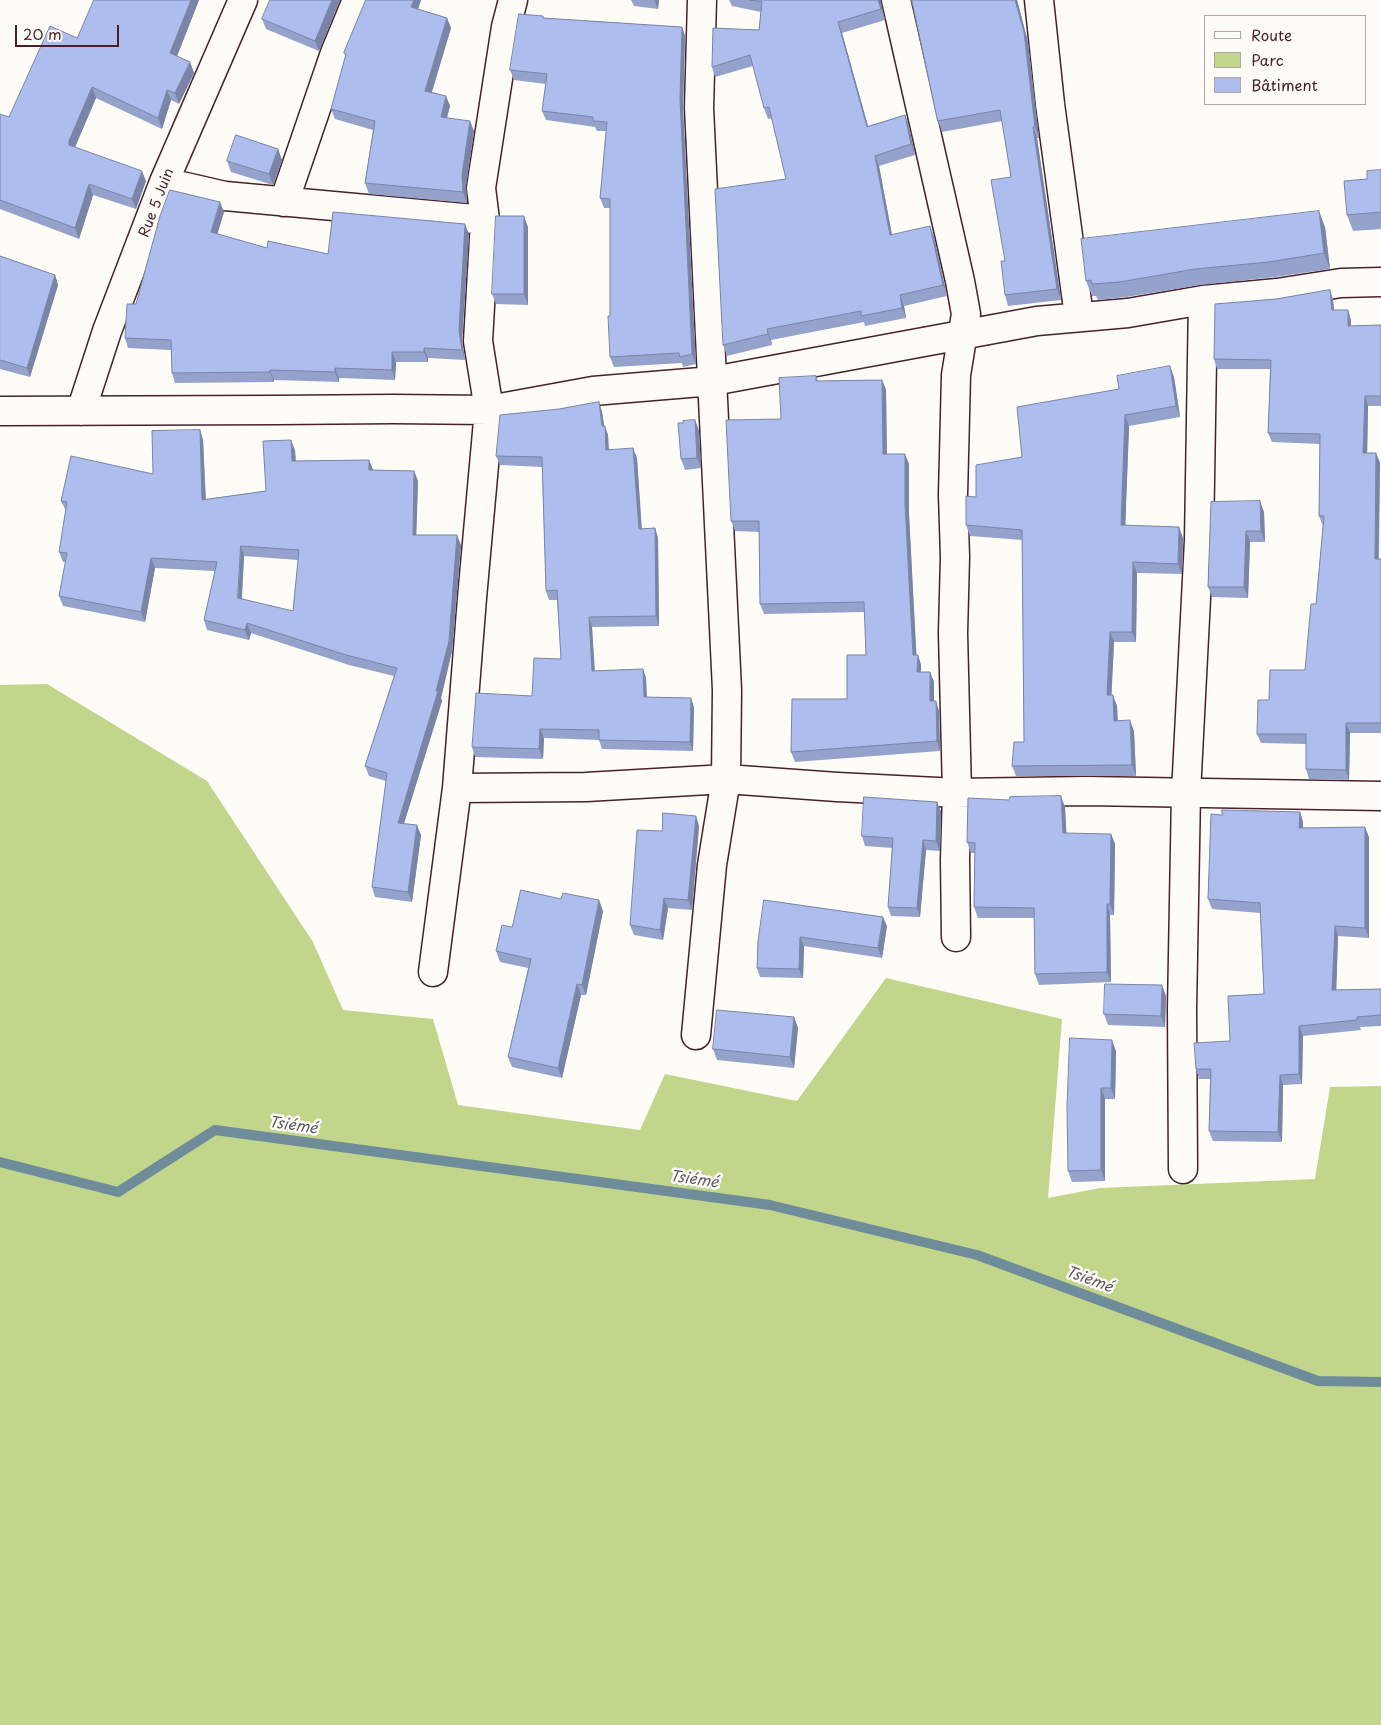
<!DOCTYPE html>
<meta charset="utf-8">
<style>
body{margin:0}
#map{position:relative;width:1381px;height:1725px;overflow:hidden;background:#fdfcf7;font-family:"Playpen Sans",sans-serif}
canvas{display:block}
.legend{position:absolute;left:1204px;top:15px;width:162px;height:90px;box-sizing:border-box;background:#fdfcf7;border:1px solid #b5a4a5;margin:0;padding:6px 9px;list-style:none;font-size:15px;color:#4a1f2b}
.legend li{display:flex;align-items:center;gap:10px;height:25px}
.legend b{width:25px;border:1px solid #b5a4a5}
.scale{position:absolute;left:15px;top:25px;width:104px;height:22px;box-sizing:border-box;border:2px solid #4a1f2b;border-top:0;padding-left:6px;font-size:15px;line-height:18px;white-space:nowrap;color:#4a1f2b;-webkit-text-stroke:4px #fdfcf7;paint-order:stroke}
</style>
<div id="map">
<canvas width="1381" height="1725"></canvas>
<ul class="legend">
<li><b style="height:6px;background:#fdfcf7"></b>Route</li>
<li><b style="height:14px;background:#c1d68b"></b>Parc</li>
<li><b style="height:14px;background:#adbded"></b>Bâtiment</li>
</ul>
<div class="scale">20 m</div>
</div>
<script>
const ctx = document.querySelector('canvas').getContext('2d');
ctx.lineJoin = 'round';
function fillPath(path, color) {
  ctx.fillStyle = color;
  ctx.fill(path, 'evenodd');
}
function stroke(path, color, width, dash) {
  ctx.strokeStyle = color;
  ctx.lineWidth = width;
  ctx.lineCap = dash ? 'butt' : 'round';
  ctx.setLineDash(dash || []);
  ctx.stroke(path);
}
function write(font, color, halo, rows, align = 'center') {
  ctx.font = font + ' "Playpen Sans",sans-serif';
  ctx.lineWidth = 5;
  ctx.setLineDash([]);
  ctx.textBaseline = 'middle';
  ctx.strokeStyle = halo;
  ctx.fillStyle = color;
  for (const [text, x, y, turn = 0] of rows) {
    ctx.save();
    ctx.translate(x, y);
    ctx.rotate((+turn || 0) * Math.PI / 180);
    ctx.textAlign = isNaN(turn) ? turn : align;
    if (halo) ctx.strokeText(text, 0, 0);
    ctx.fillText(text, 0, 0);
    ctx.restore();
  }
}
const green = new Path2D(`
 M47 684 207 781 313 942 343 1010 433 1019 458 1105 640 1130 665 1074 797 1101 886 978 1062 1019 1048 1198 1100 1188 1315 1179 1330 1087 1381 1086V1725H0V685Z`);
const stream = new Path2D(`
 M0 1162 118 1192 215 1130 770 1205 977 1255 1318 1381 1381 1382`);
const minor = new Path2D(`
 M896 0 960 281 966 314 956 375 953 495 955 557 953 633 957 793 955 860 956 937
 M1039 0 1050 104 1079 316
 M164 182 225 196 485 220
 M284 202 335 53 357 0
 M0 411 276 410 393 409 489 410 593 391 713 381 1037 321 1128 313 1203 300 1277 293 1341 283 1381 282
 M81 411 107 331 164 182 243 0
 M457 788 586 787 726 779 837 787 957 793 1087 791 1381 796
 M433 972 457 788 472 598 489 410 478 341 485 220 481 188 506 27 513 0
 M696 1035 712 865 726 779 727 690 699 108 702 0
 M1183 1169 1182 1009 1186 793 1199 540 1203 300`);
const wall = new Path2D(`
 M199 0 177 56 190 62 194 73 179 104 171 100 162 129 96 98 75 147 146 181 136 209 93 195 79 239 0 209V114L9 117 77 38Z
 M340 0 319 51 266 29 262 19Z
 M366 0H421L418 9 447 18 451 28 432 92 446 96 450 106 447 118 474 131 466 186 467 203 369 194 365 183 373 130 335 119 331 109 346 56 344 53Z
 M631 0H659L658 9 634 6Z
 M729 0H881V3L885 20 842 33 868 126 905 115 909 126 915 155 879 166 892 235 934 237 947 296 904 306 906 318 865 326 864 322 771 340 772 345 727 356 723 345 786 179 772 118 768 119 764 108 753 66 715 77 712 67 759 30 761 12 732 6Z
 M911 0H1017L1028 42 1039 138H1037L1061 300 1008 306 1005 295V261L1011 177 1002 121 942 132 938 121 914 10Z
 M543 16V18L682 27 685 36 683 109 696 364 683 367 682 363 614 367 610 357V208H604L600 198 606 131H597L595 127 546 120 542 111 546 84 514 80 510 70Z
 M278 149 282 160 273 185 231 172 227 161Z
 M1381 170V229L1353 231 1347 215 1367 179Z
 M224 212 217 234 267 248 328 254 469 234 462 340 465 360 428 358V362H396L395 380 339 378V382L274 380V382L175 383 172 373 171 350 128 348 125 338 136 304Z
 M528 227V305L496 304 492 294Z
 M1325 227 1330 269 1275 277 1200 285 1126 297 1098 300 1096 296H1092L1086 281Z
 M0 256 55 275 58 285 30 377 0 369Z
 M1330 290 1333 300 1334 310 1351 320V326L1381 325V406H1368L1367 453H1376L1380 463 1379 559H1381V733H1350L1349 780 1309 779 1306 769V744L1261 743 1257 734 1269 700 1305 670 1316 604 1323 526 1319 516 1320 444 1272 442 1268 433 1270 369H1217L1214 359 1276 299Z
 M816 376 818 381 882 380 886 390 887 454 909 464V514L916 655H918L921 665V672H930L934 682V701L939 711 940 751 795 762 791 752 847 699 866 655 865 612 764 614 760 604 759 532 735 531 731 521 781 419Z
 M1174 377 1180 417 1129 426 1125 525 1183 538 1182 574 1137 573 1136 642H1114L1111 695 1117 706 1118 721 1134 731 1136 776H1016L1012 766 1024 742 1022 540 970 536 966 525 976 497 1022 457 1119 389Z
 M599 402 602 412 604 426 608 435 609 450 637 458 642 529 655 528 658 538 659 626 592 627 595 671 643 669 646 678 647 697 691 698 694 708 693 751 602 749 599 740 544 738 543 759 475 757 472 747 532 696 561 659 557 600H549L546 591 542 467 500 465 496 456 559 409Z
 M695 420 699 431 701 468 685 470 681 459 683 423Z
 M200 430 203 440 206 499 266 491 295 450 296 461 369 460 373 470 414 471 418 481 416 535 461 545 452 651 441 698 442 701 404 823 421 835 412 902 375 897 372 887 386 781 369 776 365 766 394 676 349 665 251 633 249 640 207 630 204 620 215 571 155 568 145 622 63 606 59 596 66 562H63L59 552 66 511 61 501 153 474ZM244 556 298 560 293 611 242 599Z
 M1211 502 1264 512 1265 542H1250L1248 598 1212 597 1208 587Z
 M937 802 941 812 940 851 926 850 920 917 891 916 888 907 892 848 865 846 862 836Z
 M1065 807 1066 834H1111L1115 844 1114 915H1110L1111 982 1039 985 1035 974 1034 918H978L974 907 975 853H971L967 842Z
 M1300 812 1303 822V828L1369 837V938L1338 936 1336 990 1381 989V1026L1360 1027 1361 1030 1303 1036 1302 1084 1283 1085 1282 1142 1213 1141 1209 1131 1210 1079H1199L1196 1069 1230 1041 1264 994 1260 913 1212 909 1208 899 1222 815Z
 M696 816 699 826 692 910 668 908 663 940 634 935 630 925 662 831Z
 M603 911 586 995H581L562 1078 512 1067 508 1057 528 968 500 962 496 951Z
 M887 926 882 958 804 946 803 978 760 977 757 968 758 942Z
 M1166 996 1165 1027 1108 1025 1104 1014Z
 M794 1017 798 1028 794 1068 717 1060 713 1049Z
 M1116 1051 1115 1099H1105V1181L1072 1182 1068 1171Z`);
const shadedWall = new Path2D(`
 M191 0H199L174 64 170 53Z
 M332 0H340L319 51 315 41Z
 M414 0H421L415 18 411 7Z
 M654 0H659L658 9Z
 M878 0H881V3L885 20 881 9Z
 M1015 0H1017L1028 42 1039 138 1035 127Z
 M447 18 451 28 429 101 425 91Z
 M838 22 842 33 871 137 867 127Z
 M682 27 685 36 683 109 696 364 692 354 680 99Z
 M190 62 194 73 179 104 175 93Z
 M92 87 96 98 73 152 69 145V141Z
 M167 90 171 100 162 129 158 118Z
 M446 96 450 106 444 128 441 117Z
 M905 115 909 126 915 155 911 144Z
 M470 121 474 131 466 186 467 203 463 192 462 175Z
 M1033 127 1037 138 1061 300 1057 289Z
 M278 149 282 160 273 185 269 174Z
 M875 156 879 166 894 246 890 235Z
 M142 171 146 181 136 209 132 199Z
 M89 184 93 195 79 239 75 228Z
 M220 202 224 212 215 242 211 232Z
 M1319 211 1325 227 1330 269 1324 253Z
 M524 216 528 227V305L524 294Z
 M465 224 469 234 462 340 465 360 462 350 459 330Z
 M930 226 934 237 947 296 943 285Z
 M55 275 58 285 30 377 27 368Z
 M1330 290 1333 300 1335 319 1332 310Z
 M900 295 904 306 906 318 902 308Z
 M1348 310 1351 320V336L1348 326Z
 M767 329 771 340 772 345 768 334Z
 M424 348 428 358V362L424 352Z
 M392 352 396 362 395 380 392 370Z
 M1170 366 1174 377 1180 417 1176 406Z
 M335 368 339 378V382L335 372Z
 M270 370 274 380V382L270 372Z
 M882 380 886 390 887 464 883 454Z
 M1365 396 1368 406 1367 463 1363 453Z
 M599 402 602 412 605 431V426L608 435 609 460 606 450Z
 M1125 415 1129 426 1125 536 1121 525Z
 M695 420 699 431 701 468 697 458Z
 M200 430 203 440 206 510 202 500Z
 M291 440 295 450 296 471 292 461Z
 M633 448 637 458 642 538 639 529Z
 M1376 453 1380 463 1378 569 1375 559Z
 M905 454 909 464V514L917 665 913 655 905 504Z
 M369 460 373 470H369Z
 M414 471 418 481 416 545 413 535Z
 M1260 501 1264 512 1265 542 1261 531Z
 M1179 527 1183 538 1182 574 1178 564Z
 M655 528 658 538 659 626 656 616Z
 M1246 531 1250 542 1248 598 1244 587Z
 M457 535 461 545 452 651 441 698 442 701 401 833 398 823 436 691Z
 M241 546 244 556 241 608 238 598Z
 M151 558 155 568 145 622 141 612Z
 M1133 562 1137 573 1136 642 1132 632Z
 M589 617 592 627 595 680 592 671Z
 M247 623 251 633 249 640 245 630Z
 M1110 632 1114 642 1111 706 1107 695Z
 M918 655 921 665V682L917 672Z
 M643 669 646 678 647 706 644 697Z
 M930 672 934 682V712L930 701Z
 M1113 695 1117 706 1118 732 1114 721Z
 M691 698 694 708 693 751 690 742Z
 M936 701 939 711 940 751 937 741Z
 M1130 720 1134 731 1136 776 1132 765Z
 M1346 723 1350 733 1349 780 1346 770Z
 M540 729 544 738 543 759 539 749Z
 M1061 796 1065 807 1067 844 1063 833Z
 M937 802 941 812 940 851 936 841Z
 M1300 812 1303 822V839L1299 828Z
 M696 816 699 826 692 910 688 900Z
 M417 825 421 835 412 902 408 892Z
 M1365 827 1369 837V938L1365 928Z
 M1111 834 1115 844 1114 915 1110 904Z
 M923 840 926 850 920 917 917 908Z
 M664 898 668 908 663 940 660 930Z
 M599 900 603 911 586 995 582 985Z
 M1107 904 1110 915 1111 982 1107 972Z
 M883 917 887 926 882 958 878 948Z
 M1335 926 1338 936 1336 1000 1332 990Z
 M800 937 804 946 803 978 799 969Z
 M577 984 581 995 562 1078 558 1068Z
 M1162 985 1166 996 1165 1027 1161 1016Z
 M794 1017 798 1028 794 1068 790 1057Z
 M1299 1026 1303 1036 1302 1084 1299 1074Z
 M1112 1040 1116 1051 1115 1099 1111 1088Z
 M1280 1075 1283 1085 1282 1142 1278 1132Z
 M1101 1088 1105 1099V1181L1101 1170Z`);
const building = new Path2D(`
 M94 0H191L170 53 190 62 175 93 167 90 158 118 92 87 69 141V145L142 171 132 199 89 184 75 228 0 200V114L9 117 50 26 77 38Z
 M270 0H332L315 41 262 19Z
 M366 0H414L411 7 447 18 425 91 446 96 441 117 470 121 462 175 463 192 365 183 375 121 331 109 346 54 344 53Z
 M750 0H878L881 9 838 22 867 127 905 115 911 144 875 156 890 235 930 226 943 285 900 295 902 308 861 316V311L767 329 768 334 723 345 715 189 786 179 769 107 764 108 750 55 712 67 713 28 759 30 762 2Z
 M912 0H1015L1024 32 1035 127H1033L1057 289 1005 295 1001 261H1005L991 180 1011 177 1000 110 938 121Z
 M519 14 543 16V18L682 27 680 99 692 354 680 357 679 353 610 357 608 316H610V199L600 198 607 122 593 121V117L542 111 547 74 510 70Z
 M236 135 278 149 269 174 227 161Z
 M1381 170V212L1347 215 1344 181 1367 179V171Z
 M170 190 220 202 211 232 267 248 268 241 328 254 333 212 465 224 459 330 462 350 424 348V352H392V370L335 368V372L270 370V372L172 373 171 340 125 338 127 304H136L160 216Z
 M1319 211 1324 253 1269 262 1195 269 1120 282 1092 284 1091 280 1086 281 1081 239Z
 M496 216H524V294H492Z
 M0 256 55 275 27 368 0 360Z
 M1330 290 1332 310H1348V326L1381 325V396H1365L1363 453H1376L1375 559H1381V723H1346V770L1306 769V734H1257L1258 700H1269L1270 670H1305L1311 604H1316L1324 516H1319L1320 434 1268 433 1271 360 1214 359 1215 304 1276 299Z
 M1170 366 1176 406 1125 415 1121 525 1179 527 1178 564 1133 562 1132 632H1110L1107 695H1113L1114 721 1130 720 1132 765 1012 766 1014 742H1024L1022 530 966 525V496L976 497V465L1022 457 1017 407 1119 389 1117 376Z
 M816 376V381L882 380 883 454H905V504L913 655H918L917 672H930V701H936L937 741 791 752 792 699H847V655H866L864 602 760 604 759 521H731L726 420 781 419 779 378Z
 M599 402 602 426H605L606 450 633 448 639 529 655 528 656 616 589 617 592 671 643 669 644 697 691 698 690 742 599 740V730L540 729 539 749 472 747 476 693 532 696 534 658 561 659 557 590 546 591 542 457 496 456 500 415 559 409Z
 M695 420 697 458 681 459 678 423H683V421Z
 M200 430 202 500 266 491 263 441 291 440 292 461 369 460V470L414 471 413 535H457L449 641 436 691H438L398 823 417 825 408 892 372 887 387 773 365 766 397 668 346 655 247 623 245 630 204 620 217 562 151 558 141 612 59 596 67 553 59 552 67 502 61 501 71 456 153 474 152 431ZM241 546 299 550 293 611 238 598Z
 M1260 501 1261 531H1246L1244 587H1208L1211 502Z
 M1061 796 1063 833 1111 834 1110 904H1107V972L1035 974 1034 908 974 907 975 843 967 842 968 798 1009 800 1010 797Z
 M864 797 937 802 936 841 923 840 917 908 888 907 893 838 862 836Z
 M1222 810 1300 812 1299 828 1365 827V928L1335 926 1332 990 1381 989V1015L1357 1017V1020L1299 1026V1074L1280 1075 1278 1132 1209 1131 1211 1069H1196L1194 1043 1230 1041 1228 996 1264 994 1260 903 1208 899 1211 814 1222 815Z
 M663 813 696 816 688 900 664 898 660 930 630 925 637 830 662 831Z
 M521 890 561 899 563 893 599 900 582 985 577 984 558 1068 508 1057 531 959 496 951 502 925 512 927Z
 M764 900 883 917 878 948 800 937 799 969 757 968 758 942Z
 M1105 984 1162 985 1161 1016 1104 1014Z
 M717 1010 794 1017 790 1057 713 1049Z
 M1070 1038 1112 1040 1111 1088H1101V1170L1068 1171 1067 1108Z`);
const streetNames = [
 ["Rue 5 Juin",157,203,-69]
];
const waterNames = [
 ["Tsiémé",293,1126,8],
 ["Tsiémé",694,1180,8],
 ["Tsiémé",1089,1280,20]
];
fillPath(green, '#c1d68b');
stroke(stream, '#6e8c99', 10);
stroke(minor, '#4a1f2b', 31);
stroke(minor, '#fdfcf7', 28);
fillPath(wall, '#95a3cc');
fillPath(shadedWall, '#7984a6');
fillPath(building, '#adbded');
stroke(building, '#7984a6', 1);
write('14px', '#4a1f2b', '#fdfcf7', streetNames);
write('italic 15px', '#5c5662', '#fdfcf7', waterNames);
</script>
